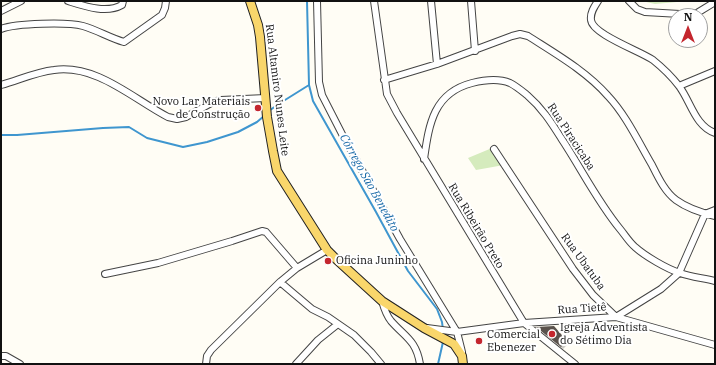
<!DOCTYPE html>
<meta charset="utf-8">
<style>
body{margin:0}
#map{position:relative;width:716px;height:365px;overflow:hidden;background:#fffdf5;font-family:"IBM Plex Serif",serif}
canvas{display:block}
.frame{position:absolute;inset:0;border:2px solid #111;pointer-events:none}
.north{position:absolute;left:668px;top:8px;width:40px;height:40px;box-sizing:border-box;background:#fff;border:1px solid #a0a0a0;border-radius:50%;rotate:0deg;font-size:11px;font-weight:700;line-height:16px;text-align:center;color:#111}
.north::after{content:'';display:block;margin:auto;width:14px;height:18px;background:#c4262e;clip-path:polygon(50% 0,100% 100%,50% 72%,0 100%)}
</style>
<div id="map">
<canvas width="716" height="365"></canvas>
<div class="frame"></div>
<div class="north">N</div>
</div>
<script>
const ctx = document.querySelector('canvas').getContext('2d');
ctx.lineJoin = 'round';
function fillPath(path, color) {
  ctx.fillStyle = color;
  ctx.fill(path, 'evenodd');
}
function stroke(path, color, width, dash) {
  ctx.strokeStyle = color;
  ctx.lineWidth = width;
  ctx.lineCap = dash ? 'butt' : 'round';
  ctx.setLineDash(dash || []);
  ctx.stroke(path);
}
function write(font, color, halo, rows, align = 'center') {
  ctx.font = font + ' "IBM Plex Serif",serif';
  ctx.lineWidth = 4;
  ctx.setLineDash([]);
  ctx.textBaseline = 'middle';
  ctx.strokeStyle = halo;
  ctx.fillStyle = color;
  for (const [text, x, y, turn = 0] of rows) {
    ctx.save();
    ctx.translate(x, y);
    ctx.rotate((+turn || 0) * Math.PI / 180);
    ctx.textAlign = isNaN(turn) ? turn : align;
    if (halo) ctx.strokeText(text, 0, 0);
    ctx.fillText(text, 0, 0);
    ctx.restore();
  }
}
const green = new Path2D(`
 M642 1H688L655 4Z
 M492 148 504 165 476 170 468 158Z`);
const shadow = new Path2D(`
 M538 328 566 342 568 344 563 349Z`);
const stream = new Path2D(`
 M307 1 309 85 313 101 376 212 408 271 437 309 442 322 443 330
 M269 111 277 105 309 85
 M1 135H17L103 128 129 127 147 138 183 147 207 142 238 132 257 122 264 116
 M438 364 443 342`);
const building = new Path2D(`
 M554 326 567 341 561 347 536 327Z`);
const minor = new Path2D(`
 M68 1C84 6 106 14 122 5L123 1
 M317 1 319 82 322 95 343 136 400 239 457 332
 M374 1 387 94 397 113 524 323 575 364
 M431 1 437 64
 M471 1 475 51
 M598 1C594 7 590 13 591 20 592 34 640 51 653 60 663 68 672 77 679 86 691 102 695 126 715 133
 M629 1 637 9 645 12 680 14 697 13 715 2
 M1 11 21 1
 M1 29C16 23 68 22 83 26 97 30 110 38 124 42L162 15 165 8 166 1
 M384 80 437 64 512 36 520 34 528 36C556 54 586 71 608 96 626 115 639 143 652 165 658 177 665 192 676 200 687 208 702 213 715 216
 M1 85C19 80 36 72 54 70 97 64 133 99 168 117L177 119 186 117 213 102 221 100 266 98
 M679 86 715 71
 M494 149 573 269 593 295 616 317 715 345
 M424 159C429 125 433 93 472 83 484 80 498 78 510 83 516 86 522 91 527 95 542 108 551 122 561 138 581 168 597 201 620 229 625 235 629 242 635 247 645 256 667 269 680 273 691 277 703 278 715 281
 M705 214 715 210
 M105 274 158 263 232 241 262 231 266 232 297 268
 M280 282 312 309 328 317 354 335 371 352 381 364
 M382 301C384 308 386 315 391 321 405 337 416 340 420 364
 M427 328 457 332
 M462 352 457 332 524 323 616 317 661 289 679 273 705 214
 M1 356H6L20 364
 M206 364 207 356 211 350 280 282 297 268 327 250
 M296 364 318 340 338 324`);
const major = new Path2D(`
 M250 1 258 25 260 37 267 117 273 151 277 171 327 250 336 259 382 301 424 328 454 344 462 356 463 364`);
const markers = [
 [258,108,4,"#c4262e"],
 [328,261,4,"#c4262e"],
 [552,334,4,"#c4262e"],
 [479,341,4,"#c4262e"]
];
const streetNames = [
 ["Rua Altamiro Nunes Leite",277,90,83],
 ["Rua Piracicaba",571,137,57],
 ["Rua Ribeirão Preto",476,226,59],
 ["Rua Ubatuba",583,262,54],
 ["Rua Tietê",582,309,-4]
];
const poiNames = [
 ["Novo Lar Materiais",250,102,"right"],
 ["de Construção",250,115,"right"],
 ["Oficina Juninho",336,261],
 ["Igreja Adventista",560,328],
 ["do Sétimo Dia",560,341],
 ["Comercial",487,335],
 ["Ebenezer",487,348]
];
const waterNames = [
 ["Córrego São Benedito",369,183,61]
];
fillPath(green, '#d5ebbd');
fillPath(shadow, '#0003');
stroke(stream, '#3f96cf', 2);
fillPath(building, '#5a524d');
stroke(minor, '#444', 8);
stroke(major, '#222', 10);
stroke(minor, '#fff', 6);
stroke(major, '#f9d66b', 8);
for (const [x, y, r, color] of markers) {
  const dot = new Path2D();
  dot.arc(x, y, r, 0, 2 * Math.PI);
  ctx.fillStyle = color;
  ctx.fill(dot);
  stroke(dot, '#fff', 1.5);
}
write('11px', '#111', '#fff', streetNames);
write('11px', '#111', '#fff', poiNames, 'left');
write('italic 12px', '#1768a6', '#fff', waterNames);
</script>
